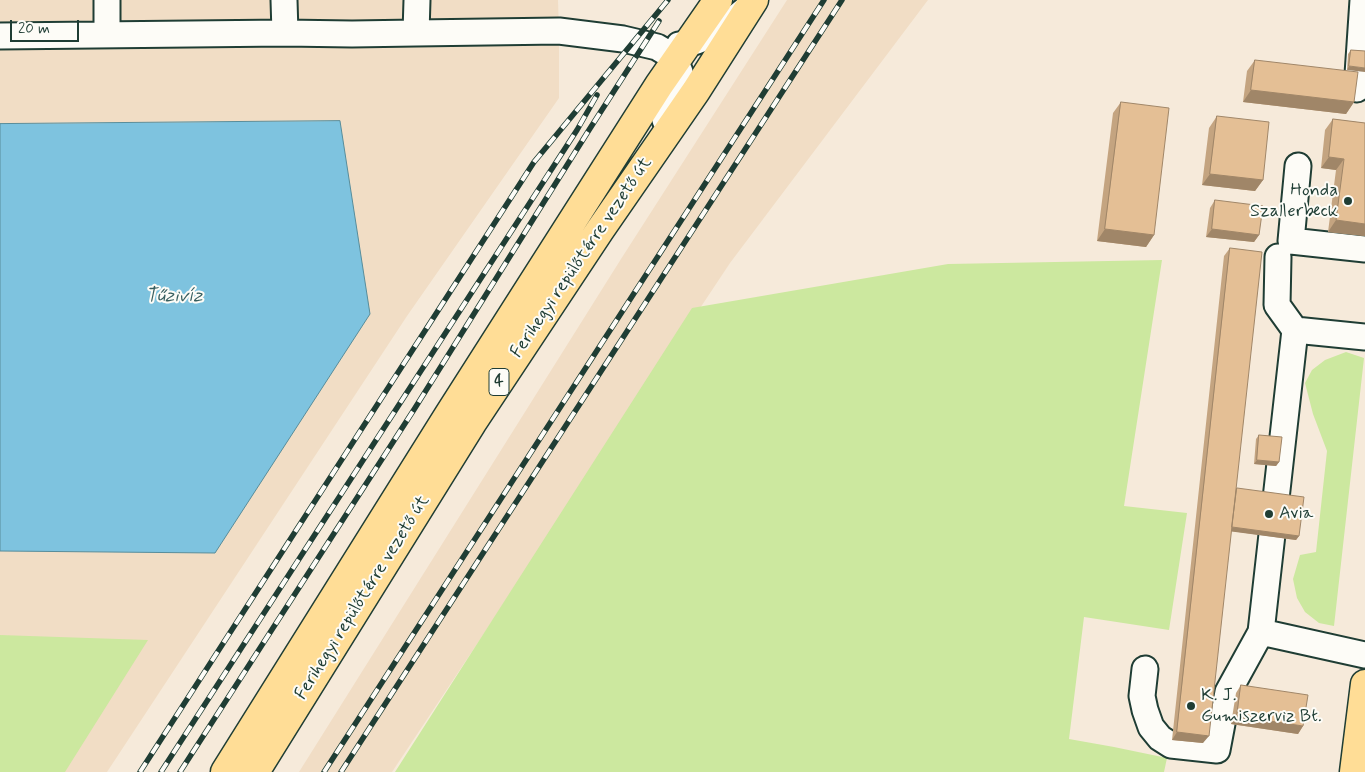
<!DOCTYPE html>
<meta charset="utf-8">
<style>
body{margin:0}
#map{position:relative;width:1365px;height:772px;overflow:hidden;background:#f6eada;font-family:Mynerve,sans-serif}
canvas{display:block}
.scale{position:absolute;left:10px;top:20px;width:69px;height:22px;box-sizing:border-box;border:2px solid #1f3d34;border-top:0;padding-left:6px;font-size:15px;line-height:18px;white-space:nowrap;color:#1f3d34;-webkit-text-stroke:4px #fdfcf7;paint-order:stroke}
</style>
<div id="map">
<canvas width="1365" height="772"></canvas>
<div class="scale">20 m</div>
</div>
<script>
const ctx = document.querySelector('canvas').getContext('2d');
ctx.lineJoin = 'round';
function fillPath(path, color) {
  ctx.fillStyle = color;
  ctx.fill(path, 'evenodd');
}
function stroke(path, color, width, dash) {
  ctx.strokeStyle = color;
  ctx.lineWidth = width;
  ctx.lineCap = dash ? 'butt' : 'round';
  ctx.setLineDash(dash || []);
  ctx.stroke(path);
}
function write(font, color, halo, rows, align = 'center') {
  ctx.font = font + ' Mynerve,sans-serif';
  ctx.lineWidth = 4;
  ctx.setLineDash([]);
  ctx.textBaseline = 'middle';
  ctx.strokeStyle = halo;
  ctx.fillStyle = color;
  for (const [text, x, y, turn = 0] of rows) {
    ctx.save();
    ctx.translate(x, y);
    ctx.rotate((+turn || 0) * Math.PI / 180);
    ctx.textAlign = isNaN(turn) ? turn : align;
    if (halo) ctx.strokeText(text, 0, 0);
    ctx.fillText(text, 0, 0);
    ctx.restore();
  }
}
const built = new Path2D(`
 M0 0H558L559 31V98L407 316 107 772H0Z
 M787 0H928L730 263 392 772H299L621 259Z`);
const green = new Path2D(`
 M1162 260 1124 506 1187 513 1169 630 1084 617 1069 739 1114 747 1167 758 1164 772H395L692 308 948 264Z
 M1346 352 1364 358 1334 626 1319 623 1305 612 1297 598 1293 579 1300 555 1316 552 1327 451 1313 414 1305 383 1312 370 1325 360Z
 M0 635 148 640 65 772H0Z`);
const water = new Path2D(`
 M340 121 370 314 215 553 0 551V124Z`);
const minor = new Path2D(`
 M107 0V35
 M284 0 285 33
 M417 0 416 33 559 31 623 39 657 47 667 53 675 61 680 72 681 85 678 100 665 120
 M0 36 285 33 352 34 416 33
 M679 45C704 43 726 26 745 10
 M1357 89 1363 0
 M1298 166 1291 241 1365 249
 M1278 257 1277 305 1295 330
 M1365 337 1295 330 1261 632 1365 655
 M1145 669 1142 696 1145 710 1151 727 1160 738 1171 745 1217 750 1228 692 1261 632`);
const major = new Path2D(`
 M225 772 448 416 659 85 718 0
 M255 772 472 423 600 230 696 91 754 0
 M1354 772 1365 684`);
const rail = new Path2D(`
 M140 772 534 162 668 0
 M161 772 577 130 597 95
 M180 772 415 408 589 130 659 21
 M324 772 824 0
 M341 772 842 0`);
const wall = new Path2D(`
 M1351 50 1365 51 1347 70 1348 54Z
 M1255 60 1354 102 1346 114 1243 102 1247 71Z
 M1121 102 1154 235 1146 247 1097 241 1113 113Z
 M1217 116 1263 180 1255 191 1202 185 1209 128Z
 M1333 119 1365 123V236L1328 232 1336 170 1321 168 1325 130Z
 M1215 200 1259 235 1254 242 1206 237 1210 208Z
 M1230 248 1236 489 1237 488 1299 536 1296 540 1231 531 1203 743 1172 740 1224 256Z
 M1259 435 1279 462 1276 466 1254 464 1256 439Z
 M1241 685 1303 726 1298 734 1231 724 1236 693Z`);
const shadedWall = new Path2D(`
 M1349 66 1365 68V72L1347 70Z
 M1251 90 1354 102 1346 114 1243 102Z
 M1329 157 1344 159 1336 170 1321 168Z
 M1210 174 1263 180 1255 191 1202 185Z
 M1336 220 1365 224V236L1328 232Z
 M1105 229 1154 235 1146 247 1097 241Z
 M1212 229 1259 235 1254 242 1206 237Z
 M1257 460 1279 462 1276 466 1254 464Z
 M1231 527 1299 536 1296 540 1228 531Z
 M1237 716 1303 726 1298 734 1231 724Z
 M1177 732 1209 736 1203 743 1172 740Z`);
const building = new Path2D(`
 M1351 50 1365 51V68L1349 66Z
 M1255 60 1358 72 1354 102 1251 90Z
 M1121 102 1169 108 1154 235 1105 229Z
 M1217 116 1269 122 1263 180 1210 174Z
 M1333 119 1365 123V224L1336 220 1344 159 1329 157Z
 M1215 200 1263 206 1259 235 1212 229Z
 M1230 248 1262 252 1209 736 1177 732Z
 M1259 435 1282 437 1279 462 1257 460Z
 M1237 488 1304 497 1299 536 1232 527Z
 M1241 685 1308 695 1303 726 1237 716Z`);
const markers = [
 [1348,201,5,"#1f3d34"],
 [1269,514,5,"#1f3d34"],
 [1191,706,5,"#1f3d34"]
];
const shields = [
 [499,382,20]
];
const shieldNames = [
 ["4",499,382]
];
const poiNames = [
 ["Honda",1338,191,"right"],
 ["Szallerbeck",1338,212,"right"],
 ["Avia",1279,514],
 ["K. J.",1201,696],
 ["Gumiszerviz Bt.",1201,717]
];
const streetNames = [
 ["Ferihegyi repülőtérre vezető út",582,258,-56],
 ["Ferihegyi repülőtérre vezető út",363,598,-58]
];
const waterNames = [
 ["Tűzivíz",174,297]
];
fillPath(built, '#f1ddc5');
fillPath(green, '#cce89f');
fillPath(water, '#7ec3df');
stroke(water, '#588d9b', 1);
stroke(minor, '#1f3d34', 29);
stroke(major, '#1f3d34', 31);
stroke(minor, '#fdfcf7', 25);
stroke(major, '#ffdd96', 28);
stroke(rail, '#1f3d34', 5.5);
stroke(rail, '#fdfcf7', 4, [11]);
fillPath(wall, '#c4a480');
fillPath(shadedWall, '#a08668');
fillPath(building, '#e4bf95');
stroke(building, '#a08668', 1);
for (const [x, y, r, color] of markers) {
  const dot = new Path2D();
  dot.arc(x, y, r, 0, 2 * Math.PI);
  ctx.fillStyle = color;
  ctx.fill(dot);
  stroke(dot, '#fdfcf7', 2);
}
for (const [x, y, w] of shields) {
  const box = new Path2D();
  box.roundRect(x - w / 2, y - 13.5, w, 27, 4);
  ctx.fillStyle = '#fdfcf7';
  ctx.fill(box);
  stroke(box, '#1f3d34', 1);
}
write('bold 16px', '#1f3d34', null, shieldNames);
write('18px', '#1f3d34', '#fdfcf7', poiNames, 'left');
write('18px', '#1f3d34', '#fdfcf7', streetNames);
write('italic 19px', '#375e5f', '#fdfcf7', waterNames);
</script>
